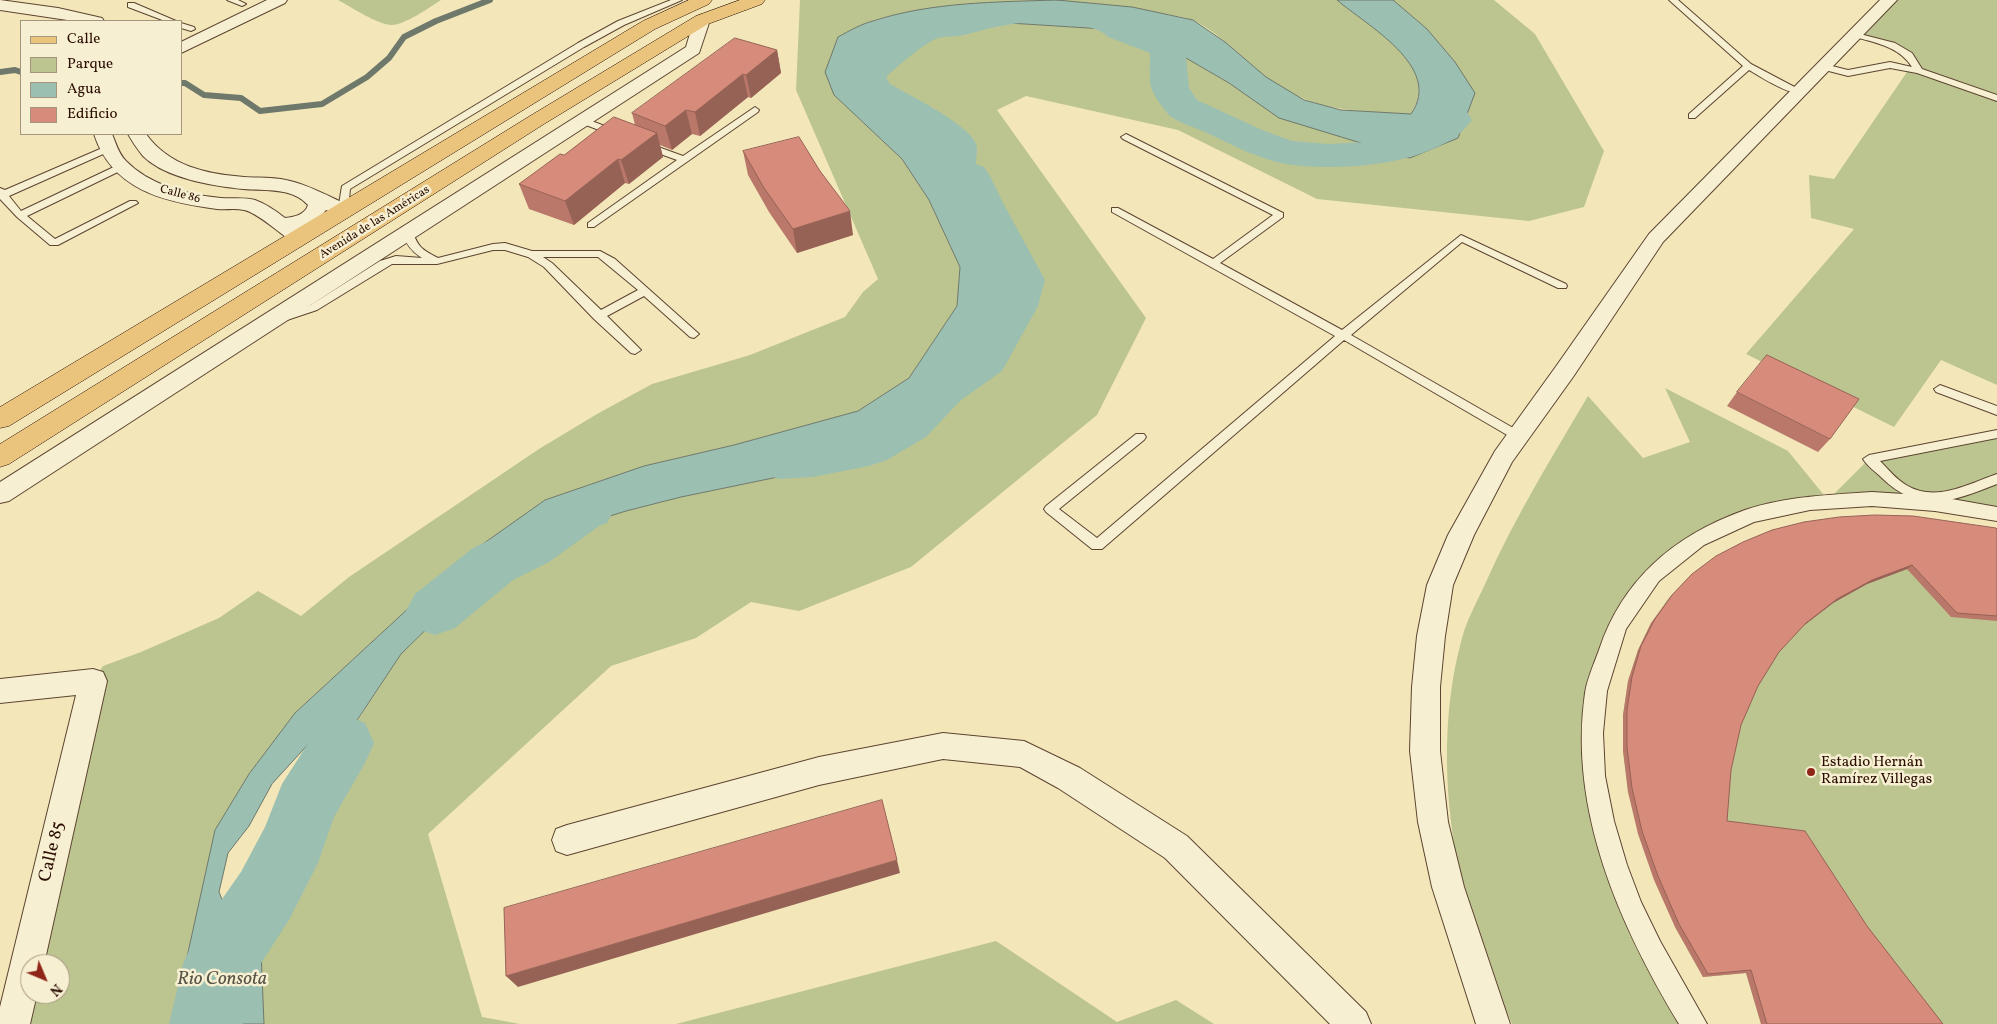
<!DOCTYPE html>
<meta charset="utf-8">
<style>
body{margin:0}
#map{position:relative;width:1997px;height:1024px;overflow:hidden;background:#f3e7ba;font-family:Vollkorn,serif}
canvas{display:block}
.legend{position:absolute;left:20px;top:20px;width:162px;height:115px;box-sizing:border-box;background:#f7efd2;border:1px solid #a5957f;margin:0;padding:6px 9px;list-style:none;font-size:15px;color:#2a0d02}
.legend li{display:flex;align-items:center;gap:10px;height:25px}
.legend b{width:25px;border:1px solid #a5957f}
.north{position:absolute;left:20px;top:954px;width:50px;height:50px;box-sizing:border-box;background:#f7efd2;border:1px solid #a5957f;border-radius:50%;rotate:135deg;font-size:14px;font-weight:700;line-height:20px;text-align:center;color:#2a0d02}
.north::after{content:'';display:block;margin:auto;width:18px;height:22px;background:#8f2418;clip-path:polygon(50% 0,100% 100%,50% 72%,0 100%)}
</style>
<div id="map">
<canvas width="1997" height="1024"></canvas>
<ul class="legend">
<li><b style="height:6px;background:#eac47d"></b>Calle</li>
<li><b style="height:14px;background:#bcc58f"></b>Parque</li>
<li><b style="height:14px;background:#9bbfb1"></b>Agua</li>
<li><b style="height:14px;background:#d78c7b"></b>Edificio</li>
</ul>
<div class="north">N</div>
</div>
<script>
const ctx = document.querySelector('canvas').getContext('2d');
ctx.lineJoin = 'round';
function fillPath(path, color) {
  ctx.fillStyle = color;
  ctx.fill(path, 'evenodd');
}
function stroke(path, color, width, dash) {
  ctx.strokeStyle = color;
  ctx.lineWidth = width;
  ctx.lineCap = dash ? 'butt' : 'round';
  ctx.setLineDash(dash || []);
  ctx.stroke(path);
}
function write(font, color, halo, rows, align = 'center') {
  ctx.font = font + ' Vollkorn,serif';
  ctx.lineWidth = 5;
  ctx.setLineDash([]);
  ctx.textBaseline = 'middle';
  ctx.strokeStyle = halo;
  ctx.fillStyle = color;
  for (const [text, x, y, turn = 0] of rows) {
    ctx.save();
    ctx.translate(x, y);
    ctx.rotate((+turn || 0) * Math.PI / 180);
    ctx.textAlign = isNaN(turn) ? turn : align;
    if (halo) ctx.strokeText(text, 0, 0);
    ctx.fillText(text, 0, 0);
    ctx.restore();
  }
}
const green = new Path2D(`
 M338 0H441C430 7 405 25 392 25 378 25 351 7 338 0Z
 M800 0H1337C1367 25 1443 65 1411 114 1355 111 1311 112 1264 76 1241 58 1220 33 1193 20 1182 16 1168 15 1156 12 1095 0 1031 0 969 4 937 7 903 11 872 21 860 25 849 31 838 37L834 95 902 159 929 200 960 267 957 306 909 378 858 411 734 445 644 466 545 500 463 558 295 713 249 774 215 830 183 975V1024H13L93 681 103 666 141 652 219 618 258 591 301 616 349 577 539 449 597 414 652 384 750 355 845 317 863 292 878 279 796 90ZM30 964H60V994H30Z
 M1393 0H1494L1535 34 1604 151 1584 207 1529 221 1317 199 1178 130 1026 96 997 110 1146 318 1097 415 911 567 799 611 751 602 696 638 611 666 428 834 482 1017 520 1024H264L261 951 290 873 349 734 401 654 493 564 530 546 581 525 626 511 681 497 773 478 824 464 908 424 947 401 966 385 1023 279 1000 236 945 155 936 143 875 91 867 75 894 39 927 29 977 21 1120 30 1167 47 1229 83 1254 100 1458 138 1427 29Z
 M1889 0H1997V385L1941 360 1894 427 1746 354 1854 229 1811 218 1809 175 1834 179 1909 69 1918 72 1909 55 1855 34Z
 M1665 388 1788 451 1828 500 1869 459 1997 434V514L1828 500 1717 528 1637 592 1595 692 1604 830 1694 1024H1512C1493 980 1472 931 1462 885 1444 806 1440 717 1462 638 1467 619 1478 600 1486 582 1515 517 1552 457 1588 396L1643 458 1690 442Z
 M1997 540V1024H1761L1746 973 1703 977 1675 927 1628 792 1623 751V715L1628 681 1638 650 1651 623 1668 599 1688 578Z
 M996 941 1117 1022 1176 1000 1214 1024H676Z`);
const water = new Path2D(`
 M1057 0 1132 7 1193 20 1225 42 1266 77 1304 100 1341 110 1411 114C1444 67 1366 25 1337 0H1393L1427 29 1455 62 1475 93 1458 138 1410 158 1279 118 1229 83 1167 47 1120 30 977 21 927 29 894 39 868 75 875 91 936 143 981 200 1023 279 1015 306 985 359 966 385 947 401 908 424 824 464 773 478 681 497 626 511 581 525 530 546 493 564 401 654 348 734 290 873 261 950 264 1024H183V975L215 830 249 774 295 713 463 558 545 500 644 466 734 445 858 411 909 378 957 306 960 267 929 200 902 159 834 95 825 72 838 37C849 31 861 24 873 21 931 2 996 2 1057 0ZM327 724 305 806 294 840 265 896 249 921 229 916 219 892 228 853 249 826 272 784Z`);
const stream = new Path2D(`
 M0 72 15 70 21 72
 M181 83H185L204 95 241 98 260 111 322 104 367 77 389 58 404 37 436 21 490 0`);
const river = new Path2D(`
 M1050 2 1086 6 1130 18 1134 23 1180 39 1185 47 1189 88 1197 100 1262 130 1292 141 1328 144 1369 142 1393 137 1420 125 1439 112 1453 108 1467 112 1472 120C1440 166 1337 172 1286 164 1258 159 1230 144 1205 132 1194 127 1179 123 1170 116 1164 110 1153 95 1151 87 1149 77 1150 63 1150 53L1108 37C1096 21 1032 20 1013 24 996 26 980 31 964 35 956 37 946 36 938 38 925 42 897 67 886 77L890 84C909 95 970 125 976 144 978 149 976 158 976 164L984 167 990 176 1002 201 1045 280 1038 306 1002 371 961 400 926 437 887 460 869 466 813 477 780 479 762 474 754 460 762 446C792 437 824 440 855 431 885 422 904 395 927 376 939 366 956 359 967 348 981 334 995 298 1001 280L953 183 941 179 935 170 937 148 921 134 862 99 849 75 854 67 874 49 915 22 962 15 1014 3Z
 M588 487 607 493 615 508 607 523 599 526 549 562 513 580 455 628 435 635 415 628 406 611 415 594 473 548 511 530 561 496Z
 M343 714 365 723 374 743 365 763 334 817 318 863 289 920 252 977 243 1024H169L183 964 194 939 241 872 265 827 282 784 321 723Z`);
const service = new Path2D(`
 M227 0H238L246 4 242 6Z
 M671 0H682L624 25 584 47 350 189 348 210 343 213 338 210 342 186 578 43 618 21Z
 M1669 0H1678L1751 64 1804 92C1795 99 1759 76 1749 70L1695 118H1689V114L1743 66Z
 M128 3H134L176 21H165L128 7Z
 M181 23 194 27 195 29 191 31 181 28Z
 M1852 32 1895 43 1912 53 1922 69 1997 95V101L1917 73 1890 68 1848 76 1821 69V65L1824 64 1848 70 1890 62 1912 67C1899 46 1875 43 1852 36Z
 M755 107 759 110 758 112 594 227H588V223L677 160 644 148V144H650L683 156Z
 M581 117 618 131 620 133 618 135H612L578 122 577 120Z
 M1126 134 1283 213V217L1220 263 1342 330 1461 235 1566 284 1567 286 1566 288H1558L1462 242 1351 335 1522 433 1524 436 1522 439H1514L1344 340 1102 549H1092L1046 512 1044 509 1046 506 1136 434H1144L1146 437 1144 440 1059 509 1097 538 1335 336 1112 212V208H1118L1213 259 1273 215 1123 139 1121 137Z
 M107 146 112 149 110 151 9 196 21 211 118 165H124V169L27 216 55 239 130 201H136L138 203 58 245H50L17 217 0 199V188L5 190Z
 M407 228 411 229C419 247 419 248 438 258L493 244 505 243 532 251H600L615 259 699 334 694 338 690 337 644 296 607 316 641 350 635 354 631 353 594 319 544 267 528 257 505 250H493L437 264H392L317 310 284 321 280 320 279 317 280 314 309 306 380 261 396 256 422 258C411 251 405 243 402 231ZM543 257H598L638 290 601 310 552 263Z
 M1940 385 1997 406V415L1936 392 1934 389Z
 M1997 430V438L1880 461C1888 469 1896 479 1906 485 1936 503 1968 484 1997 474V484C1954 501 1920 515 1882 478 1876 472 1867 466 1863 459L1869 455Z`);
const pedestrian = new Path2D(`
 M1872 492 1935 496 1997 507V521L1935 511 1872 506 1810 510 1754 522 1704 545 1659 581 1626 629 1607 691 1603 733 1605 776 1614 821 1627 865 1641 902 1660 941 1707 1024H1679C1620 926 1568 810 1585 693 1587 679 1594 664 1599 650 1623 578 1675 535 1745 510 1786 496 1830 495 1872 492Z`);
const minor = new Path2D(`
 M0 0 58 8 102 18 104 21H74L0 10Z
 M267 0H287L285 3 181 53V42Z
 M1880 0H1897L1663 242 1573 377 1512 462 1474 535 1453 585 1445 636 1440 687V751L1448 822 1464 887 1510 1024H1476L1432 887 1418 822 1410 751 1412 687 1417 636 1427 585 1448 535 1495 451 1557 365 1649 234Z
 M702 15 708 17 710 20 699 53 9 501 0 503V482L686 47 694 20 696 17Z
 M94 134H112C116 143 118 153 126 161 149 185 188 195 221 198 232 199 244 197 255 200 266 204 276 211 285 218 294 217 305 215 308 205 292 187 265 191 243 189 213 186 165 178 143 156 138 150 132 141 128 134H146C169 166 206 174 244 177 258 178 272 177 286 180 307 184 330 197 350 206L353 210 350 214 343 216 326 210 316 222 299 228 308 237 305 241 298 243 291 241C280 233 256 212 244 210 235 208 226 210 217 209 164 202 112 190 94 134Z
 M93 669 103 672 107 681 44 964H30V994H37L30 1024H0V1007L76 695 0 703V679Z
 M943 733 1024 741 1080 768 1187 836 1366 1012 1371 1024H1330L1165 858 1058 788 1020 767 943 759 819 785 567 855 556 851 552 840 556 829 567 825 819 757Z`);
const primary = new Path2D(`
 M689 0H712L709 4 655 29 9 426 0 428V407L643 21Z
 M740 0H765L762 4 708 24 544 124 9 464 0 467V444L530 116 696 16Z`);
const wall = new Path2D(`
 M777 50 781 73 751 98 748 97 700 136 692 134 672 150 660 145 663 157 629 184 625 183 574 225 529 209 519 184 564 155 635 125 632 113Z
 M743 151 853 235 797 253 769 212 748 175Z
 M1737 392 1830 439 1818 452 1727 406Z
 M1997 529V621L1951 617 1907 569 1867 584 1833 603 1803 626 1779 652 1758 686 1741 725 1731 770 1727 821 1867 926 1943 1024H1761L1746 973 1703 977 1675 927 1654 880 1638 834 1628 792 1623 751V715L1628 681 1638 650 1651 623 1672 595Z`);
const shadedWall = new Path2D(`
 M777 50 781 73 751 98 746 75Z
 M743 74 748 97 700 136 695 112Z
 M686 110 692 134 672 150 665 126Z
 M657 133 663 157 629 184 621 160Z
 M618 159 625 183 574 225 565 201Z
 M850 211 853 235 797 253 793 229Z
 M1912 565 1907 569 1867 584 1833 603 1802 627 1806 623 1837 599 1872 580Z
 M897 860 900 873 518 987 506 976Z`);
const building = new Path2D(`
 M735 38 777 50 746 75 743 74 695 112 686 110 665 126 632 113Z
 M614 117 657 133 621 160 618 159 565 201 519 184 560 154 564 155Z
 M799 137 820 171 850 211 793 229 764 188 743 151Z
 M1767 355 1859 399 1830 439 1737 392Z
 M1875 515 1913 516 1996 528 1997 529V616L1957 613 1912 565 1872 580 1837 599 1806 623 1779 652 1758 686 1741 725 1731 770 1727 821 1805 831 1867 926 1943 1024H1767L1751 970 1708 974 1679 924 1658 876 1642 831 1632 788 1627 747V710L1632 677 1641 646 1655 619 1672 595 1692 574 1716 556 1743 542 1772 530 1804 522 1839 517Z
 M882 800 897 860 506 976 504 908Z`);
const markers = [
 [1811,772,5,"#8f2418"]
];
const farStreetnames = [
 ["Calle 86",180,195,15],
 ["Avenida de las Américas",375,223,-32]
];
const poiNames = [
 ["Estadio Hernán",1821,763],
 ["Ramírez Villegas",1821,780]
];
const nearStreetnames = [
 ["Calle 85",53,852,-77]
];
const nearWaternames = [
 ["Rio Consota",222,981]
];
fillPath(green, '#bcc58f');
fillPath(water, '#9bbfb1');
stroke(water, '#6e786b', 1);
stroke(stream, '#6e786b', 6);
fillPath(river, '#9bbfb1');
stroke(service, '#5c4430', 2);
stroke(pedestrian, '#5c4430', 2);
stroke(minor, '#5c4430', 2);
stroke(primary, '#2a0d02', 1);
fillPath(service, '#f7efd2');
fillPath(pedestrian, '#f7efd2');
fillPath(minor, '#f7efd2');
fillPath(primary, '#eac47d');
fillPath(wall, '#b9786a');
fillPath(shadedWall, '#966256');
fillPath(building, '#d78c7b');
stroke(building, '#966256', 1);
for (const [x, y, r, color] of markers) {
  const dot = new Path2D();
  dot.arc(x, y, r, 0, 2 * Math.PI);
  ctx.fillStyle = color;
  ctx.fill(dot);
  stroke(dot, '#f7efd2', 2);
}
write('12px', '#2a0d02', '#f7efd2', farStreetnames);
write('15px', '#2a0d02', '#f7efd2', poiNames, 'left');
write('18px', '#2a0d02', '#f7efd2', nearStreetnames);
write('italic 19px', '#575448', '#f7efd2', nearWaternames);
</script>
